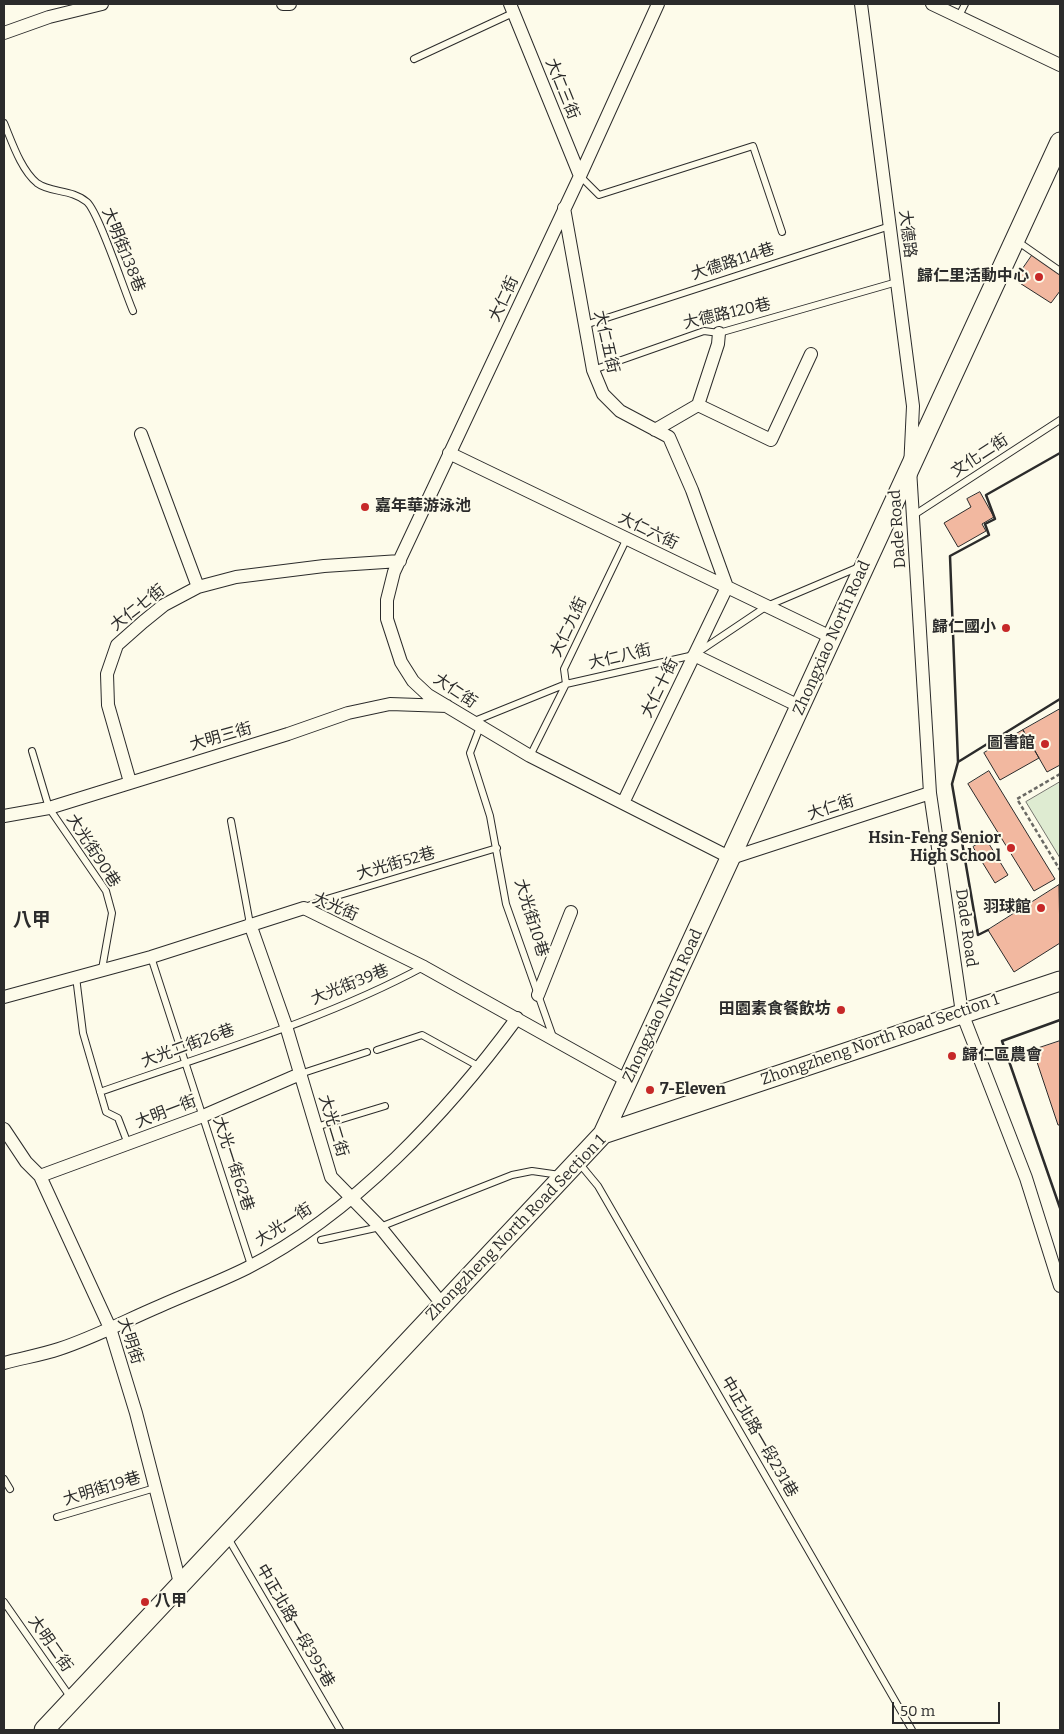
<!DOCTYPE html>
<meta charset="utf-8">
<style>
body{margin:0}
#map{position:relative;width:1064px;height:1734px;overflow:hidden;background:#fdfbea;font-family:Bitter,serif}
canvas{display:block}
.frame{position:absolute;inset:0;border:5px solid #2b2b2b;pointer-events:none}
.scale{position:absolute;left:892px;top:1702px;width:108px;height:22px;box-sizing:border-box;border:2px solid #2b2b2b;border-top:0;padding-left:6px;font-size:15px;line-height:18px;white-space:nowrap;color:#2b2b2b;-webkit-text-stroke:4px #fdfbea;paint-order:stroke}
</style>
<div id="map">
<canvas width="1064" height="1734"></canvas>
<div class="frame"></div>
<div class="scale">50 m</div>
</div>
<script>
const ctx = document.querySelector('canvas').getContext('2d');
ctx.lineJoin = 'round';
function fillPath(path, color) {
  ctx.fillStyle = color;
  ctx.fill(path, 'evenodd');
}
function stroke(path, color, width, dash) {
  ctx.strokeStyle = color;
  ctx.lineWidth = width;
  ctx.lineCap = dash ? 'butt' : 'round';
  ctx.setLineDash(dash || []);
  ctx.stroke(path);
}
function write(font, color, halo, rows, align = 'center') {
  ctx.font = font + ' Bitter,"Noto Sans TC",serif';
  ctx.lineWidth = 4;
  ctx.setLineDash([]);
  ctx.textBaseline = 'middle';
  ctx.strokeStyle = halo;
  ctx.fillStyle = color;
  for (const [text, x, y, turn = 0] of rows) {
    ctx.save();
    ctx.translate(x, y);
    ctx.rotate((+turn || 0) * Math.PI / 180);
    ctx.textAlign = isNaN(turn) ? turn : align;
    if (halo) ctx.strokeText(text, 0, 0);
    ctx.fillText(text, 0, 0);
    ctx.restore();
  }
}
const green = new Path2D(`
 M1060 782V858L1026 802Z`);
const building = new Path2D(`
 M1033 254 1060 274V291L1051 303 1015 280Z
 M980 492 994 517 982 524 986 531 958 547 944 523 971 507 967 499Z
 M1060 709V765L1047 772 1023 730Z
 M1023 730 1039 758 1000 780 984 753Z
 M989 771 1055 879 1034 891 968 784Z
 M986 839 1008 875 995 883 973 847Z
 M1059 885 1060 943 1014 972 988 930Z
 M1060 1041V1125H1058L1033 1050Z`);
const path = new Path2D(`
 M1060 774 1017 799 1060 870`);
const lane = new Path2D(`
 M958 18 965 4
 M414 59 513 13
 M4 123C12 142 21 170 37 183 50 193 72 189 87 202 99 213 124 290 133 311
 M580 176 599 195 753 146 782 232
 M1017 241 1060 271
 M585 325 890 226
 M593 370 704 331 719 333 897 282
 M914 515 1060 420
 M472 722 566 684 694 655 767 606 859 567
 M480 727 470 753 490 816 506 904 553 1037
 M32 751 49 808 106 891 112 913 102 969
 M530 756 566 684 564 669 627 538
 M231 821 250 924
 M305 907 330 898 497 848
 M151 957 251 1265
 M76 977 83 1033 106 1112 118 1118 128 1144
 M377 1050 422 1035 480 1067
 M300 1074 367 1052
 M100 1092C205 1055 325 1020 423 967
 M316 1127 385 1106
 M579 1163 598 1186 912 1730
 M321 1240 380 1227 512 1175 532 1171 560 1175
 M4 1479 10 1489
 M57 1517 155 1488
 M228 1538 340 1730
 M4 1602 71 1698`);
const street = new Path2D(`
 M283 4H290
 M510 4 580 176
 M658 4 580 176 394 572 387 600V619L401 662 413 681 428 695 530 756 731 858 930 793
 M861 4 913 406 910 469 930 793 962 1013 1026 1178 1060 1286
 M932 4 1060 65
 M4 33 49 17 102 4
 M564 208 593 370 603 394 620 411 669 437 692 490 727 587 623 803
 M698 405 771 440 811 354
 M655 430 698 405 718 344 719 333
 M141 434 198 587
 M449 453 833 638
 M694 655 801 707
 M130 782 108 705 107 674 117 645 143 622 164 605 198 587 236 577 324 566 400 561
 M4 816 49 808 288 734 348 713 390 704 447 706
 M250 924 286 1026 331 1177 380 1227 442 1304
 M538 995 571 912
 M4 997 151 957 304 908 424 967 628 1081
 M4 1129 26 1162 40 1176 110 1328 136 1413 180 1583
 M40 1176 203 1116 300 1074
 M4 1363C22 1358 41 1355 59 1349 93 1338 127 1320 160 1306 189 1293 219 1282 247 1268 353 1214 448 1112 517 1018`);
const secondary = new Path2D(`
 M603 1134 1060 142
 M44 1730 603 1134 1060 981`);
const wall = new Path2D(`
 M958 762 1060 699
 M988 930 978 935 952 784 958 762 950 556 989 535 985 524 995 519 986 495 1060 453
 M1060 1020 1002 1041 1060 1208`);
const markers = [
 [1039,277,5,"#c62828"],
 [365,507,5,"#c62828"],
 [1006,628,5,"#c62828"],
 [1045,744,5,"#c62828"],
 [1011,848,5,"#c62828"],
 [1041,908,5,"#c62828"],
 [841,1010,5,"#c62828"],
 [952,1056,5,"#c62828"],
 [650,1090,5,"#c62828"],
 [145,1602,5,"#c62828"]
];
const streetNames = [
 ["大仁三街",562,89,68],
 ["大德路",907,234,83],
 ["大明街138巷",123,250,68],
 ["大德路114巷",733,262,-18],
 ["大仁街",504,299,-65],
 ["大德路120巷",727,314,-13],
 ["大仁五街",606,342,77],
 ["文化二街",980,456,-33],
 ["Dade Road",898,529,-94],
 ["大仁六街",648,531,26],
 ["大仁七街",138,608,-38],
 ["大仁九街",569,627,-65],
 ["Zhongxiao North Road",832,638,-66],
 ["大仁八街",620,657,-13],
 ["大仁十街",660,688,-64],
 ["大仁街",455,691,34],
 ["大明三街",221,737,-16],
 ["大仁街",831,808,-18],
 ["大光街90巷",93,851,57],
 ["大光街52巷",396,864,-16],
 ["大光街",335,907,23],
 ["大光街10巷",531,918,73],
 ["Dade Road",966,928,82],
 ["大光街39巷",350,985,-22],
 ["Zhongxiao North Road",663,1006,-65],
 ["Zhongzheng North Road Section 1",880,1040,-19],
 ["大光二街26巷",188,1046,-20],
 ["大明一街",166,1112,-21],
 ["大光二街",333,1126,73],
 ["大光一街62巷",233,1164,72],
 ["大光一街",284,1225,-33],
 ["Zhongzheng North Road Section 1",516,1228,-46],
 ["大明街",130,1341,72],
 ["中正北路一段231巷",759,1437,60],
 ["大明街19巷",102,1489,-17],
 ["中正北路一段395巷",295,1626,60],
 ["大明二街",50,1644,55]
];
const poiNames = [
 ["歸仁里活動中心",1029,277],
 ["嘉年華游泳池",375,507,"left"],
 ["歸仁國小",996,628],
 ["圖書館",1035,744],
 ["Hsin-Feng Senior",1001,839],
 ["High School",1001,857],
 ["羽球館",1031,908],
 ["田園素食餐飲坊",831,1010],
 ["歸仁區農會",962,1056,"left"],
 ["7-Eleven",660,1090,"left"],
 ["八甲",155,1602,"left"]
];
const quarterNames = [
 ["八甲",32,921]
];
fillPath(green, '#deebd1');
stroke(green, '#74746e', 1);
fillPath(building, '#f2b8a0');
stroke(building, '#2b2b2b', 1);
stroke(lane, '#2b2b2b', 8);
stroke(street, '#2b2b2b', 14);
stroke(secondary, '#2b2b2b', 21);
stroke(path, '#6a6964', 2.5, [4, 2.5]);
stroke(lane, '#fdfbea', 6);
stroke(street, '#fdfbea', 12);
stroke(secondary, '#fdfbea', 19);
stroke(wall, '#2b2b2b', 2.5);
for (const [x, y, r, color] of markers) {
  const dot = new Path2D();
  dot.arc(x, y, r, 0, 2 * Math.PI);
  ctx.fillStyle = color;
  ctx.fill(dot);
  stroke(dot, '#fdfbea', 2);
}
write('16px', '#2b2b2b', '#fdfbea', streetNames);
write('bold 16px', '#2b2b2b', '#fdfbea', poiNames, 'right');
write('bold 19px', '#2b2b2b', '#fdfbea', quarterNames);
</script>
